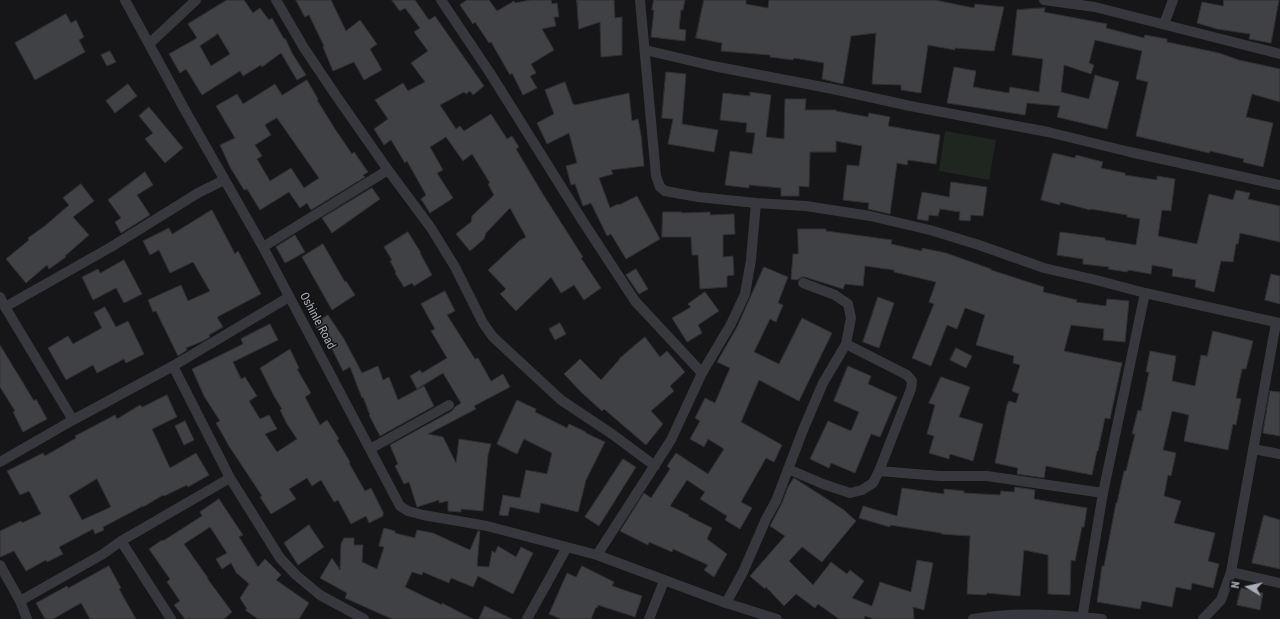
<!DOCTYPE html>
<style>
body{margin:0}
#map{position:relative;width:1280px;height:619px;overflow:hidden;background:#161618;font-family:"Roboto Condensed",sans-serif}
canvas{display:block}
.north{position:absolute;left:1228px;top:567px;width:40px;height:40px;-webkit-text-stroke:3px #111113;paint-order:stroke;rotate:279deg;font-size:11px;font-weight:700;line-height:16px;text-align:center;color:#a8adb8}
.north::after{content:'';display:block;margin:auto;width:14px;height:18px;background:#a8adb8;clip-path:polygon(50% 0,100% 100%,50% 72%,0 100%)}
</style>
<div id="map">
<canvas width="1280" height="619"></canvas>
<div class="north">N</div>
</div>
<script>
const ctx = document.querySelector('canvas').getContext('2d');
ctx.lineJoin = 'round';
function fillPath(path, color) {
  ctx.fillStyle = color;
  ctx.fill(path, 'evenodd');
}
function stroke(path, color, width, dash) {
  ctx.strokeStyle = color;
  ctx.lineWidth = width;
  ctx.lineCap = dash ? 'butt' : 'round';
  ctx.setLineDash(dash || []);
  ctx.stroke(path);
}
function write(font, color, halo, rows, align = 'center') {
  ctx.font = font + ' "Roboto Condensed",sans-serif';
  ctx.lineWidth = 3;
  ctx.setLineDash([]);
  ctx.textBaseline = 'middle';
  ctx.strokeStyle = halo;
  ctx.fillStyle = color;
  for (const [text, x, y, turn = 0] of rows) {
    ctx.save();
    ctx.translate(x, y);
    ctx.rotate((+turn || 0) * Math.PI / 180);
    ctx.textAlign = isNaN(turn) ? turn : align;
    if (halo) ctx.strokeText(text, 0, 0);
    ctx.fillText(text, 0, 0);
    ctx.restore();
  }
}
const green = new Path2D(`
 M945 131 996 140 989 180 939 171Z`);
const building = new Path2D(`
 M227 0H244L253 13 260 8 269 20 272 18 284 39 285 38 292 53 306 75 297 80 281 53 262 67 261 65 243 76 240 71 202 95 186 69 180 73 169 54 197 38 188 24ZM218 34 230 54 211 66 200 46Z
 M296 0H331L346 31 360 20 377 44 370 49 382 70 364 80 354 62 333 71 323 47 324 46 309 15 305 17Z
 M392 0H415L429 20 435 16 484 86 473 95 470 91 466 94 464 92 440 105 456 129 460 126 464 131 491 114 507 139 512 136 519 147 516 149 544 196 583 257 581 258 601 288 584 300 574 285 561 293 551 277 516 311 500 294 506 289 488 270 519 241 526 237 510 208 486 233 484 239 470 251 456 234 471 222 472 216 494 195 488 184 490 183 472 154 463 161 446 137 430 147 443 170 437 173 453 198 430 213 421 199 426 195 407 161 405 163 391 140 384 145 374 129 388 119 375 100 403 83 408 91 425 82 411 63 428 51 414 32 420 28 405 8 400 11Z
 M467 0H489L497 11 514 1 515 3 530 0H551L552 4 557 3 559 17H554L556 26 542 29 554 50 531 64 536 73 530 76 537 88 523 95 512 73 510 75 491 42 489 43 475 22 473 24 460 5Z
 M577 0H614L615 18 622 17V55L601 57 600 22 579 29Z
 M654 0H685L683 10H681L679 29 686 30 685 41 651 37 654 10H652Z
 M704 0H746V4L768 8 769 0H935L974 8 975 4 1004 7 994 51 955 48V50L928 45 921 93 901 90V85L872 84 876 33 851 36 843 84 822 79 824 63 794 58 793 60 770 57V55L721 51 722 43 696 38Z
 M1224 0H1279L1271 43 1249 39 1250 34 1217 29 1197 23 1202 2 1223 6Z
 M1045 8 1044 12 1107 24 1106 28 1144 38 1145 35 1167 39V42L1219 53 1239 60 1280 69V102L1252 94 1246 117 1273 123 1263 167 1243 162 1244 159 1210 151 1209 153 1136 136 1148 82 1136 79 1142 51 1095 40 1089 63 1094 65 1091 74 1064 65 1061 92 1089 99 1095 75 1119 82 1107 129 1057 117 1060 106 1027 103 1025 115 947 103 954 67 976 71 973 87 1009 93 1010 87 1039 92 1043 59 1012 55 1017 10Z
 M66 14 71 23 76 20 84 37 79 40 85 52 35 80 15 43Z
 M110 51 116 62 107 66 101 55Z
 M666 72 686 74 682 124 718 130 714 152 668 144 673 119 662 118Z
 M307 80 318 99 317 100 335 129 352 154 354 152 368 172 363 175 365 177 311 210 307 203 300 208 289 192 260 210 247 189 244 190 230 167 220 145 235 138 216 106 237 94 243 104 275 84 282 95ZM277 118 319 178 304 188 291 168 270 181 257 159 262 156 255 145 271 135 265 125Z
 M565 82 573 104H574L575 105 629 93 632 121 638 119 641 135 644 166 611 170 613 174 599 178 610 208 618 204 619 205 637 196 660 239 626 259 611 234 607 236 591 203 583 206 575 184 571 185 566 166 577 163 569 133 547 144 537 123 554 114 545 90Z
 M128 84 137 96 115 113 106 101Z
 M750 92 771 95 766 137 784 139 785 99H806L805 110H836V111L868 117 869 113 890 117 888 126 940 135 936 164 908 160 907 165 897 163 890 214 868 209 869 203 843 200 847 165 859 166 862 146 836 141V152H810L809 187 799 186V196H781V188L749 185V188L725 185 730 151 752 154 755 133 746 132 747 123 720 120 723 93 750 96Z
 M149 107 183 148 165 163 145 139 153 133 139 116Z
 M1053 153 1075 158 1076 155 1103 162 1101 168 1125 173V175L1157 180V176L1175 179 1171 211 1162 210 1158 236 1197 244 1209 194 1233 200 1236 190 1250 193 1248 199 1280 206V242L1240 233 1238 244H1236L1233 262 1221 261 1214 292 1195 287 1196 280 1172 276 1173 269 1152 265 1151 274 1128 270 1127 272 1108 269 1109 267 1083 264V259L1057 255 1060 232 1105 238V240L1136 245 1140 219 1127 217V215L1091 209 1090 210 1060 202V205L1041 200Z
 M145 172 153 185 137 195 150 215 121 233 115 222 121 218 108 200Z
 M951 182 987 187 983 216 971 215 970 221 959 220 960 212 940 209 938 216 929 215 928 221 917 219 922 192 949 197Z
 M81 184 94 201 73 217 89 235 65 256 66 257 49 269 47 265 26 283 6 259 29 240 28 238 46 225 69 205 63 198Z
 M372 188 380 199 332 233 322 218Z
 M212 210 235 254 238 251 261 294 217 317 223 327 209 335 210 337 203 341 186 348 187 350 178 356 156 311 153 312 148 300 181 285 188 301 210 291 193 262 170 273 159 250 150 255 143 241 169 228 172 234Z
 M663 212H682V213L710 212V215L734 214 735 234 723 235V257L733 256 734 275 727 276V287L700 289 698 255H692L691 237H662Z
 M798 229H826V231L892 240 891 244 922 251V248L946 253 991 269V270L1044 287 1043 292 1077 300 1076 302 1106 306 1107 299 1129 301 1125 342 1103 340 1104 329 1071 325 1064 351 1122 363 1110 419 1105 418 1098 451H1097L1092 475 1046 466 1044 478 1017 474 1018 468 995 463 1007 405 1009 401 1016 403 1019 394 1012 391 1020 365 1013 363 1014 356 976 345 985 315 965 308 957 329 947 325 931 366 912 358 934 304 929 302 936 282 894 272V270L865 266 863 286 845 284 843 289 805 277H802L797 280 791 279 793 254H798Z
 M408 232 421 253H420L432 275 414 286 412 283 404 287 395 273 396 272 390 261 392 260 384 247Z
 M295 235 305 252 285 263 276 247Z
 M323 244 345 282 346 281 355 295 332 310 302 257Z
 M124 260 142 294 124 303 116 288 93 300 82 277 98 269 100 273Z
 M764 267 788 277 778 303 783 305 776 322 770 319 754 352 779 364 802 318 832 333 799 401 759 380 741 422 782 445 774 462 766 458 741 502 752 508 740 529 725 520 727 516 700 499 705 492 687 480 670 506 689 515 688 516 712 528 707 539 727 554 714 577 704 570 708 565 673 549 672 552 649 542 648 545 620 531 644 493 651 498 670 469 667 466 676 453 708 474 724 449 708 439 704 447 690 439 700 421 695 418 705 398 715 403 730 368 717 362 737 327Z
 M636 269 648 289 639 294 626 275Z
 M1271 274 1280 276V304L1265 300Z
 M445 291 455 311 447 315 475 359 478 358 491 381 503 374 510 387 474 406 476 409 428 434 443 437 456 463 459 439 491 444 488 455 483 511 461 509V512L448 511V501L439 503V500L417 507 409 482 404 484 395 466 398 464 390 445 452 411 455 407 461 403 443 373 417 389 410 376 420 370 422 373 447 358 431 331 435 329 421 304Z
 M705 292 719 311 698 325 702 333 687 342 672 318 691 307 688 304Z
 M878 297 894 303 879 348 863 342Z
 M105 307 116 327 128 321 144 354 126 363 124 359 97 373 93 365 66 380 48 348 68 336 73 344 102 328 94 313Z
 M328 315 344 339 362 373 378 366 383 380 389 377 398 400 424 386 434 406 380 436 369 415H370L363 397 362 398 350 367 343 371 324 333 321 335 314 324Z
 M560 323 566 334 555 340 549 329Z
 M270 324 278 340 233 362 241 379 245 377 257 396 249 401 260 419 269 415 277 429 265 434 277 452 297 439 287 424 280 410 282 409 274 396 260 368 290 349 299 368 297 369 311 393 305 397 320 425 327 420 339 439 337 440 350 462 349 463 365 491 371 488 383 512V516L369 523 366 516 351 524 338 500 334 502 321 480 312 486 307 478 289 489 296 499 271 514 260 497 262 496 229 446 216 423 220 421 204 396 192 369 243 344 241 339Z
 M1213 331 1253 341 1246 369H1242L1236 398 1241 399 1236 425 1233 424 1228 450 1184 441 1189 415 1172 411 1163 450 1176 453 1171 476 1168 475 1164 496 1181 501 1174 523 1215 533 1208 561 1219 564 1213 588 1192 583 1191 590 1176 587 1172 607 1142 601 1140 609 1097 602 1102 566H1104L1116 503H1117L1124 471H1126L1135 434H1132L1138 410 1141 411 1149 372H1146L1150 351 1176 356 1172 381 1195 386 1201 355 1207 356Z
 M645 337 660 357 667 351 685 372 670 386 674 391 651 411 663 424 646 445 604 409 602 411 581 392 564 374 580 359 601 380 619 360V359Z
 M0 345 34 401 36 399 47 419 23 432 13 412 15 411 0 387Z
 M956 348 972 356 966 368 950 360Z
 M848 366 871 376 868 384 897 397 880 437 871 434 855 473 831 463 829 468 810 459 828 421 851 431 859 412 834 401Z
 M941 377 970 387 959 417 983 424 973 461 950 454 949 459 929 453 934 436 927 434 935 405 929 403Z
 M1270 391 1280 392V436L1263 433Z
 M167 395 177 417 152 429 170 468 196 453 209 475 188 487 187 485 164 496 163 495 143 507V506L103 527 104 530 95 534 93 529 59 547 63 554 47 562 46 560 26 571 14 551 0 557V531L21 521 22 523 41 514 29 491 20 495 7 471 43 453 45 456 76 438 75 436 115 415 117 419 140 405 142 407ZM97 479 111 507 82 520 69 496Z
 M517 400 536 409 535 412 567 428 569 424 586 432V433L605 442 586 480 578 512 541 503 539 513 510 507 508 516 499 515 503 495 520 498 526 470 547 474 552 453 524 439 517 454 497 444Z
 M185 421 194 440 184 445 175 426Z
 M623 459 636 467 599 526 585 517Z
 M794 478 844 510 856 521 822 562 802 547 789 561 813 585 831 562 847 574 850 570 864 581 852 598 872 606 880 582 911 592 917 560 933 563 924 610 913 607 914 619H874L865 616 864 619H839L818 604 815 608 796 594 784 606 766 587 765 589 750 576 785 536 770 526 782 503 788 487Z
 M1015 487 1035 490 1034 499 1087 508 1084 527H1082L1075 561 1071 560 1070 595 1048 594V555L1024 550 1020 596 987 593 986 595 967 594 970 536 941 534V533L890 525V527L859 518 863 506 897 516 902 488 944 494V489L964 491V493L1000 495 1001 491 1014 492Z
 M219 499 243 535 239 537 258 567 265 559 281 575 276 580 309 603 299 619H258L245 610 247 609 240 598 249 584 238 574H237L231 563 222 569 216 559 227 553 210 527 184 544 208 578H207L232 612 224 619H185L174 605 180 601 167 582 170 579 149 549 162 540 163 541 202 516 200 512Z
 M1264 515 1280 520V569L1252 563Z
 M309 525 324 547 298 565 284 543Z
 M384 528 395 531V533L415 538 417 530 433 533 470 550 478 531H480L477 566 489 567 492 551 495 553 498 546 516 557 521 547 533 553 513 594 478 576 473 587 451 578 449 583 423 572 422 575 412 572 405 587 442 605V603L473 619H392L345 598 347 593 320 578 332 558 340 570 341 544 344 538H354V545H363L362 562 377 569 384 547 379 546Z
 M109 566 121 588 119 589 136 619H90L81 603 53 619H45L36 603 67 586 68 588Z
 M582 566 614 582 612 586 642 596 635 617 598 605 597 608 596 607 591 619H561L549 614 567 573 576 577Z
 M1241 588 1263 593 1260 610 1237 605Z
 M485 606 512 619H479Z`);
const minor = new Path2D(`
 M125 0 186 112 263 247 400 506 408 511 423 515 487 526 597 555 726 603 777 619
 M276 0 304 48 337 97 388 170 431 228 455 267 483 323 493 337 561 400 612 434 655 466
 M441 0 490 73 582 220 635 301 702 373 671 440 597 555
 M640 0 656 176 660 187 665 191 698 197 756 203 806 206 870 216 930 230 979 245 1044 268 1096 280 1145 293 1280 323
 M1044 0 1095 7 1280 54
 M1164 24 1173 0
 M149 44 196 0
 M645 50 713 66 833 89 910 106 1048 132 1130 152 1280 185
 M263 247 388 170
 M803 283 835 295 848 304 851 318 846 344 907 375 912 381 911 389 879 471 940 476H987L1103 493
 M0 297 5 307
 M173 366 230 478 280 558 296 575 320 595 364 619
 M702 373 731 324 745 294 751 260 756 203
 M73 420 5 307 111 247 198 193 224 180
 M370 449 449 405
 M1253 449 1280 454
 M0 462 73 420 173 366 289 297
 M788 469 823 484 850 493 862 490 873 483 879 471
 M121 541 171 619
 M0 565 20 601 27 619
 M1231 572 1280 583
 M20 601 103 554 121 541 230 478
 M726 603 743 572 766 519 776 501 803 430 823 383 846 344
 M527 619 567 547
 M649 619 664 581
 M973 619C1016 611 1059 615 1102 619
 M1082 619 1103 493 1145 293
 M1203 619 1221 600 1231 572 1276 323`);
const streetNames = [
 ["Oshinle Road",317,321,62]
];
fillPath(green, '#1e261f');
fillPath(building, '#404145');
stroke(building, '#303034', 1);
stroke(minor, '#37383d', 10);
write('12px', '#a8adb8', '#111113', streetNames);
</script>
